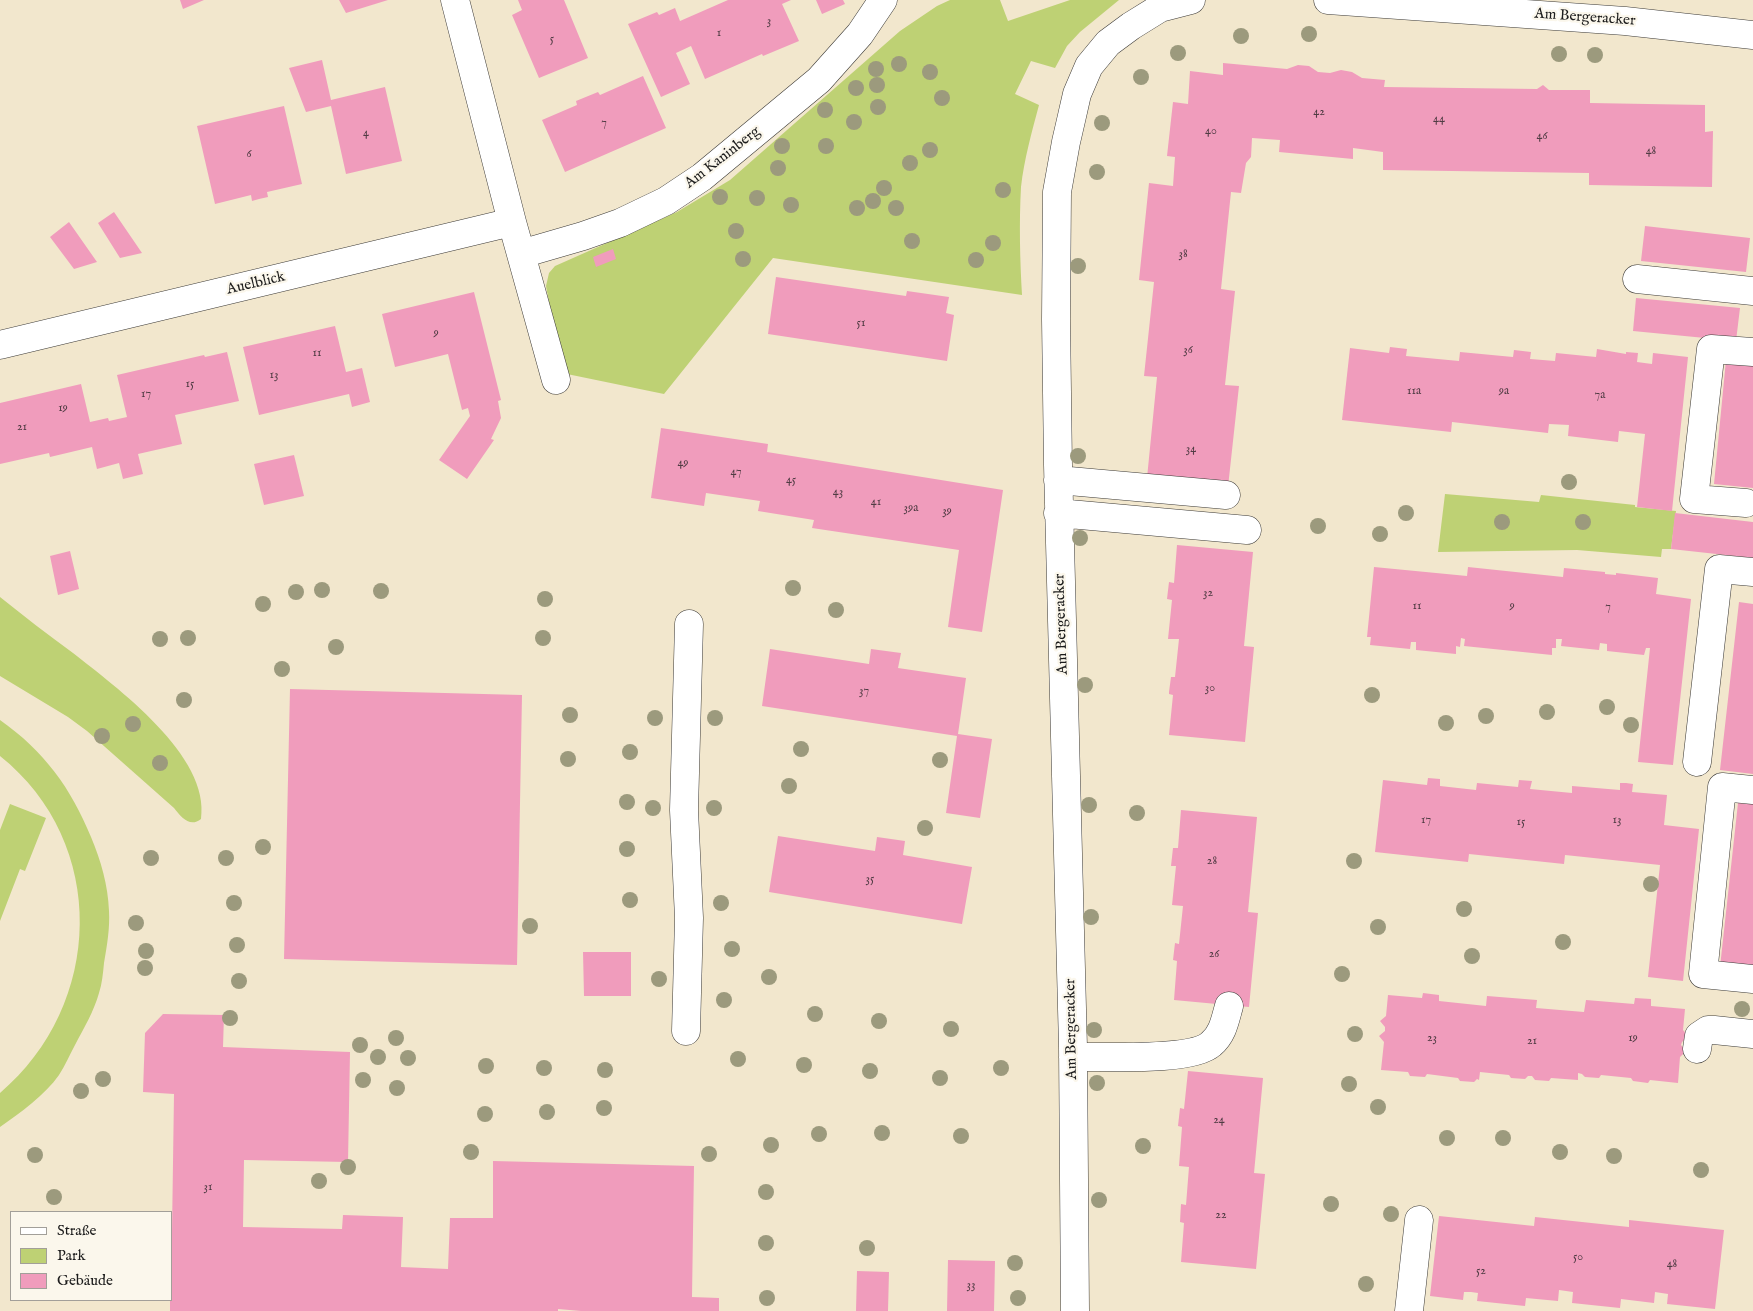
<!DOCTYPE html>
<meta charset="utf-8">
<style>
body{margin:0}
#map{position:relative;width:1753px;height:1311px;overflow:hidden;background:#f2e7cd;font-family:"IM FELL English",serif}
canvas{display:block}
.legend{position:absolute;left:10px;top:1211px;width:162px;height:90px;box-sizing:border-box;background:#fbf7ec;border:1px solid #a29f99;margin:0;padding:6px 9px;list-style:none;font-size:15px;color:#1c1c1c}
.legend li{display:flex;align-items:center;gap:10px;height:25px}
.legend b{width:25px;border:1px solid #a29f99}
</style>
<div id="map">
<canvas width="1753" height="1311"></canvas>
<ul class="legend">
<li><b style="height:6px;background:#fff"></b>Straße</li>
<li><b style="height:14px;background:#bed174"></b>Park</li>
<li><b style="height:14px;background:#f09cbc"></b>Gebäude</li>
</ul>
</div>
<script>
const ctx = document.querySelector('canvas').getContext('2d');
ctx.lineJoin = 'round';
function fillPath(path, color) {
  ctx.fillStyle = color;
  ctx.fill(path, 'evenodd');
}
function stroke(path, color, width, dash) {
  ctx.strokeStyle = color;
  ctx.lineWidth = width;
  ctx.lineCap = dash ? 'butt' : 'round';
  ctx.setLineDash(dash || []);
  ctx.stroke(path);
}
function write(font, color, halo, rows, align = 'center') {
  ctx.font = font + ' "IM FELL English",serif';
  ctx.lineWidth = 4.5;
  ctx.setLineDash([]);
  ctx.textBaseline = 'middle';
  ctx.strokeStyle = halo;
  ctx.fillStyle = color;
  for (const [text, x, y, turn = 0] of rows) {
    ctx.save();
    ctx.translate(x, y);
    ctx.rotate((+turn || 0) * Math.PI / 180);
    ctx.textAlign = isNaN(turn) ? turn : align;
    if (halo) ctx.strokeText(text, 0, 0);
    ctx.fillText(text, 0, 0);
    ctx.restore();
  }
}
const green = new Path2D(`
 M950 0H1000L1008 21 1070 0H1119L1080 32 1067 46 1055 68 1031 61 1015 94 1039 105C1032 131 1024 160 1021 187 1019 223 1020 260 1022 295L773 258 664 394 567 374 561 367 546 286 549 273 555 266 677 212 730 180 900 31 937 6Z
 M1445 494 1539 502 1541 495 1635 505V507L1676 511 1671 549H1662L1661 557 1577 550 1438 552Z
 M0 597C24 616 48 635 73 653 116 687 211 756 201 819 190 828 181 817 174 808L87 731 68 717 0 676Z
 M0 720C44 751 71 788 91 837 101 861 108 885 109 911 110 928 107 946 104 963 103 973 102 984 99 993 94 1011 84 1028 75 1045 70 1054 65 1066 59 1075 45 1095 20 1113 0 1127V1093C104 1005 109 843 0 756Z
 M10 804 46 818 25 871 20 869 0 921V830Z`);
const building = new Path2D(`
 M180 0H204L183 9Z
 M339 0H388L346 13Z
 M518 0H564L588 58 539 78 512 15 522 10Z
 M728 0H791L782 4 799 41 763 56 762 54 705 79 691 46 676 53 690 84 661 97 628 24 657 12 659 15 675 8 680 21Z
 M816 0H843L845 4 822 14Z
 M322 60 331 100 385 87 402 161 346 174 331 106 306 112 289 68Z
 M1223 63 1287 69 1298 65 1309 66 1318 72 1330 73 1341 70 1352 72 1362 78 1385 80 1384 87 1537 89 1543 85 1549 90H1590V103L1705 105V132L1713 131 1712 187 1589 185V173L1383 170V152L1353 148V159L1279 152 1280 140 1252 138 1251 157 1246 163 1241 193 1231 192 1221 289 1235 291 1225 385 1239 386 1228 487 1147 478 1157 377 1144 376 1154 282 1139 280 1149 183 1173 186 1175 157 1167 156 1173 102 1188 104 1190 71 1223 75Z
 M643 76 666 128 565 172 542 120 577 105 576 101 598 92 600 95Z
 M284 106 302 184 267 192 268 197 259 199 252 201 251 195 215 204 197 126Z
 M114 212 142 253 120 258 98 223Z
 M69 222 97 262 74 269 50 237Z
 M1645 226 1750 238 1746 272 1641 261Z
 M613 249 616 259 596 267 593 257Z
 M776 277 906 296 907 291 949 297 946 313 954 315 947 361 768 334Z
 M474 292 501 400 498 401 501 418 491 439 494 440 467 479 439 460 470 416 468 408 462 410 448 354 395 367 382 314Z
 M1636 298 1740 308 1736 341 1633 331Z
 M335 326 346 372 362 368 370 402 352 407 349 394 259 415 243 347Z
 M1390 347 1407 349 1406 356 1459 361 1460 352 1513 357 1514 350 1531 352 1530 359 1555 361 1556 353 1596 357 1597 349 1626 354V352L1638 353 1637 362 1652 364 1653 353 1688 357 1672 511 1637 507 1645 434 1619 431 1618 442 1568 436 1569 425 1549 424 1548 433 1452 422 1451 432 1342 420 1350 348 1389 353Z
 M227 352 239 401 175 415 182 444 138 454 143 474 123 479 119 463 97 469 92 447 50 457 49 453 0 464V403L81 384 90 422 108 418 109 421 127 417 117 375 204 355 205 357Z
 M1726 360 1753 363V488L1714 484Z
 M661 428 768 444 767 452 1003 490 982 632 948 627 959 550 812 528 814 520 758 511 760 501 706 493 704 506 651 498Z
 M294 455 304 496 264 505 254 464Z
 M1675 513 1753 522V558L1671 549Z
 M1177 545 1253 552 1244 646 1254 647 1245 742 1169 735 1173 695 1169 694V692L1171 677H1175L1179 639H1168L1172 600 1167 599 1169 582 1174 583Z
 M70 551 79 589 58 595 50 556Z
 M1374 567 1467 576 1468 567 1563 577 1564 568 1605 572V574L1616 575V573L1658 578 1656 594 1691 599 1673 765 1638 762 1650 648H1646L1644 655 1607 651V644L1600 643 1599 650 1561 646 1562 639H1556V648H1552V655L1464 646 1465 639 1461 638 1460 647 1456 646V654L1416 650V642H1411L1410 649 1370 645 1371 637H1367Z
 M1739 602 1753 604V774L1720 770Z
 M770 649 869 664 871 649 901 653 898 668 966 678 958 734 992 739 980 818 946 813 957 736 762 706Z
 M290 689 522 695 517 965 284 959Z
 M1428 778 1440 779V786L1476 790 1477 783 1518 787 1519 780 1532 781 1530 789 1572 793V786L1620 790V783H1626L1633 784 1632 792 1667 795 1664 825 1699 829 1683 981 1648 977 1660 865 1565 855 1564 864 1469 854 1468 862 1375 852 1383 780 1427 785Z
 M1738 803 1753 804V970L1720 967Z
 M1181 810 1257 817 1248 912 1258 913 1249 1007 1174 1000 1177 961 1173 960 1175 943 1179 944 1183 906 1172 905 1176 866H1171L1173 848H1178Z
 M778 836 875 851 877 837 905 841 903 855 972 867 962 924 769 892Z
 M583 952H631V996H584Z
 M1423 993 1439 995V1001L1486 1006 1487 996 1537 1000 1536 1008 1584 1012 1586 1000 1634 1004 1635 998 1651 999V1006L1685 1009 1683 1030 1688 1036 1682 1042 1681 1045 1686 1051 1680 1057 1678 1083 1650 1080 1648 1083 1633 1081 1631 1078 1601 1075 1599 1078 1585 1077 1582 1074 1578 1073V1080L1551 1078 1549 1081 1535 1080 1532 1076H1528L1525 1079 1511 1078 1509 1075 1480 1072 1479 1080 1477 1079 1474 1082 1460 1081 1458 1078 1427 1074 1425 1077 1410 1076 1408 1072 1381 1070 1384 1042 1379 1036 1385 1031V1027L1380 1021 1386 1016 1388 995 1422 998Z
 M163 1014 224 1015 223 1047 350 1052 348 1162 244 1160 243 1227 342 1229 343 1215 403 1217 401 1267 448 1269 450 1218H493V1161L694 1166 692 1297 719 1298V1311H581L558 1309V1311H170V1300H171L174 1094 143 1092 145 1033Z
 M1188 1071 1263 1078 1254 1173 1265 1174 1256 1269 1181 1262 1184 1223 1180 1222 1181 1204 1186 1205 1189 1167 1179 1166 1182 1127 1178 1126 1180 1108 1184 1109Z
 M1439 1216 1534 1226 1535 1217 1629 1227V1220L1724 1230 1715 1309 1667 1304 1668 1294 1655 1292 1654 1303 1621 1299 1620 1308 1572 1303 1573 1292 1559 1290 1558 1301 1526 1298 1525 1306 1477 1301 1478 1293 1471 1292H1464L1463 1300 1430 1296Z
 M948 1260 995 1261 994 1311H947Z
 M857 1271 889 1272 888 1311H856Z`);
const minor = new Path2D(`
 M455 0 512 222 556 380
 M1328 0 1625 21 1753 35
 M521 254 583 236 620 223 666 201 702 177 819 80 860 34 883 0
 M1637 279 1753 291
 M0 345 512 222
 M1058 480 1226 495
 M1746 503 1694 499 1711 349 1753 352
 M1058 513 1247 530
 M1697 762 1719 569 1753 572
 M1753 790 1722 787 1703 974 1753 979
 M686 1031 689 918 684 810 689 624
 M1697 1049 1699 1036 1708 1030H1714L1753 1034
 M1073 1057C1102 1056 1191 1062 1211 1044 1223 1034 1225 1020 1229 1006
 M1075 1311 1073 1047 1058 465 1056 319 1057 192 1066 142 1072 116 1077 94 1089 66 1108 43 1131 26 1160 8 1191 0
 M1409 1311 1419 1220`);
const trees = [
 [1309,34],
 [1241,36],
 [1178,53],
 [1559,54],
 [1595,55],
 [899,64],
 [876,69],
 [930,72],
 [1141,77],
 [877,85],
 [856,88],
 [942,98],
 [878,107],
 [825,110],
 [854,122],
 [1102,123],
 [782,146],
 [826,146],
 [930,150],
 [910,163],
 [778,168],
 [1097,172],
 [884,188],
 [1003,190],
 [720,197],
 [757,198],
 [873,201],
 [791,205],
 [857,208],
 [896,208],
 [736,231],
 [912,241],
 [993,243],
 [743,259],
 [976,260],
 [1078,266],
 [1078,456],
 [1569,482],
 [1406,513],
 [1502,522],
 [1583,522],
 [1318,526],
 [1380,534],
 [1080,538],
 [793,588],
 [322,590],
 [381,591],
 [296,592],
 [545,599],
 [263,604],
 [836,610],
 [188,638],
 [543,638],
 [160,639],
 [336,647],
 [282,669],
 [1085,685],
 [1372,695],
 [184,700],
 [1607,707],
 [1547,712],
 [570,715],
 [1486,716],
 [655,718],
 [715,718],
 [1446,723],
 [133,724],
 [1631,725],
 [102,736],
 [801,749],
 [630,752],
 [568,759],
 [940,760],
 [160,763],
 [789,786],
 [627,802],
 [1089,805],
 [653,808],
 [714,808],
 [1137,813],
 [925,828],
 [263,847],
 [627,849],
 [151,858],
 [226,858],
 [1354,861],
 [1651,884],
 [630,900],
 [234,903],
 [721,903],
 [1464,909],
 [1091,917],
 [136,923],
 [530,926],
 [1378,927],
 [1563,942],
 [237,945],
 [732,949],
 [146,951],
 [1472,956],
 [145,968],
 [1342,974],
 [769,977],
 [659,979],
 [239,981],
 [724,1000],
 [1742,1009],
 [815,1014],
 [230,1018],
 [879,1021],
 [951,1029],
 [1094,1030],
 [1355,1034],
 [396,1038],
 [360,1045],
 [378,1057],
 [408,1058],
 [738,1059],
 [804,1065],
 [486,1066],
 [544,1068],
 [1001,1068],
 [605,1070],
 [870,1071],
 [940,1078],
 [103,1079],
 [363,1080],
 [1097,1083],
 [1349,1084],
 [397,1088],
 [81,1091],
 [1378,1107],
 [604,1108],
 [547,1112],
 [485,1114],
 [882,1133],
 [819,1134],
 [961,1136],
 [1447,1138],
 [1503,1138],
 [771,1145],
 [1143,1146],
 [471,1152],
 [1560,1152],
 [709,1154],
 [35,1155],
 [1614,1156],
 [348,1167],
 [1701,1170],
 [319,1181],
 [766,1192],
 [54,1197],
 [1099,1200],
 [1331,1204],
 [1391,1214],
 [766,1243],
 [867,1248],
 [1015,1263],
 [1366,1284],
 [767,1298],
 [1018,1298]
];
const numberNames = [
 ["3",769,22],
 ["1",719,34],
 ["5",552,40],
 ["42",1319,113],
 ["44",1439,120],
 ["7",604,124],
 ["40",1211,132],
 ["4",366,134],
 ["46",1542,137],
 ["48",1651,152],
 ["6",249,155],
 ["38",1183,255],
 ["51",861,324],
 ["9",436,334],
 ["36",1188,351],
 ["11",317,354],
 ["13",274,376],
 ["15",190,385],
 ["11a",1414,392],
 ["9a",1504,392],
 ["17",146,395],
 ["7a",1600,396],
 ["19",63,409],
 ["21",22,428],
 ["34",1191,450],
 ["49",683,464],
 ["47",736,473],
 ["45",791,481],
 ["43",838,493],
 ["41",876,503],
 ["39a",911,509],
 ["39",947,512],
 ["32",1208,594],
 ["11",1417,607],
 ["9",1512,607],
 ["7",1608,608],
 ["30",1210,689],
 ["37",864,692],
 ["17",1426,821],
 ["13",1617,821],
 ["15",1521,823],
 ["28",1212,862],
 ["35",870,880],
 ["26",1214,955],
 ["23",1432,1039],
 ["19",1633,1039],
 ["21",1532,1042],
 ["24",1219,1121],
 ["31",208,1188],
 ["22",1221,1216],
 ["50",1578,1258],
 ["48",1672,1265],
 ["52",1481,1272],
 ["33",971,1286]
];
const streetNames = [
 ["Am Bergeracker",1585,18,4],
 ["Am Kaninberg",723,158,-38],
 ["Auelblick",256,284,-13],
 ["Am Bergeracker",1062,624,-92],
 ["Am Bergeracker",1072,1029,-91]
];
fillPath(green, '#bed174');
fillPath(building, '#f09cbc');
stroke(minor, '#3c3a37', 29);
stroke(minor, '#fff', 28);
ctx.fillStyle = '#9c9a7d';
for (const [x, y] of trees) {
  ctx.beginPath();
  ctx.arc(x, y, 8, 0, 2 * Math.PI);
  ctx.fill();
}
write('12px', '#513c44', null, numberNames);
write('15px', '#1c1c1c', '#fbf7ec', streetNames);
</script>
